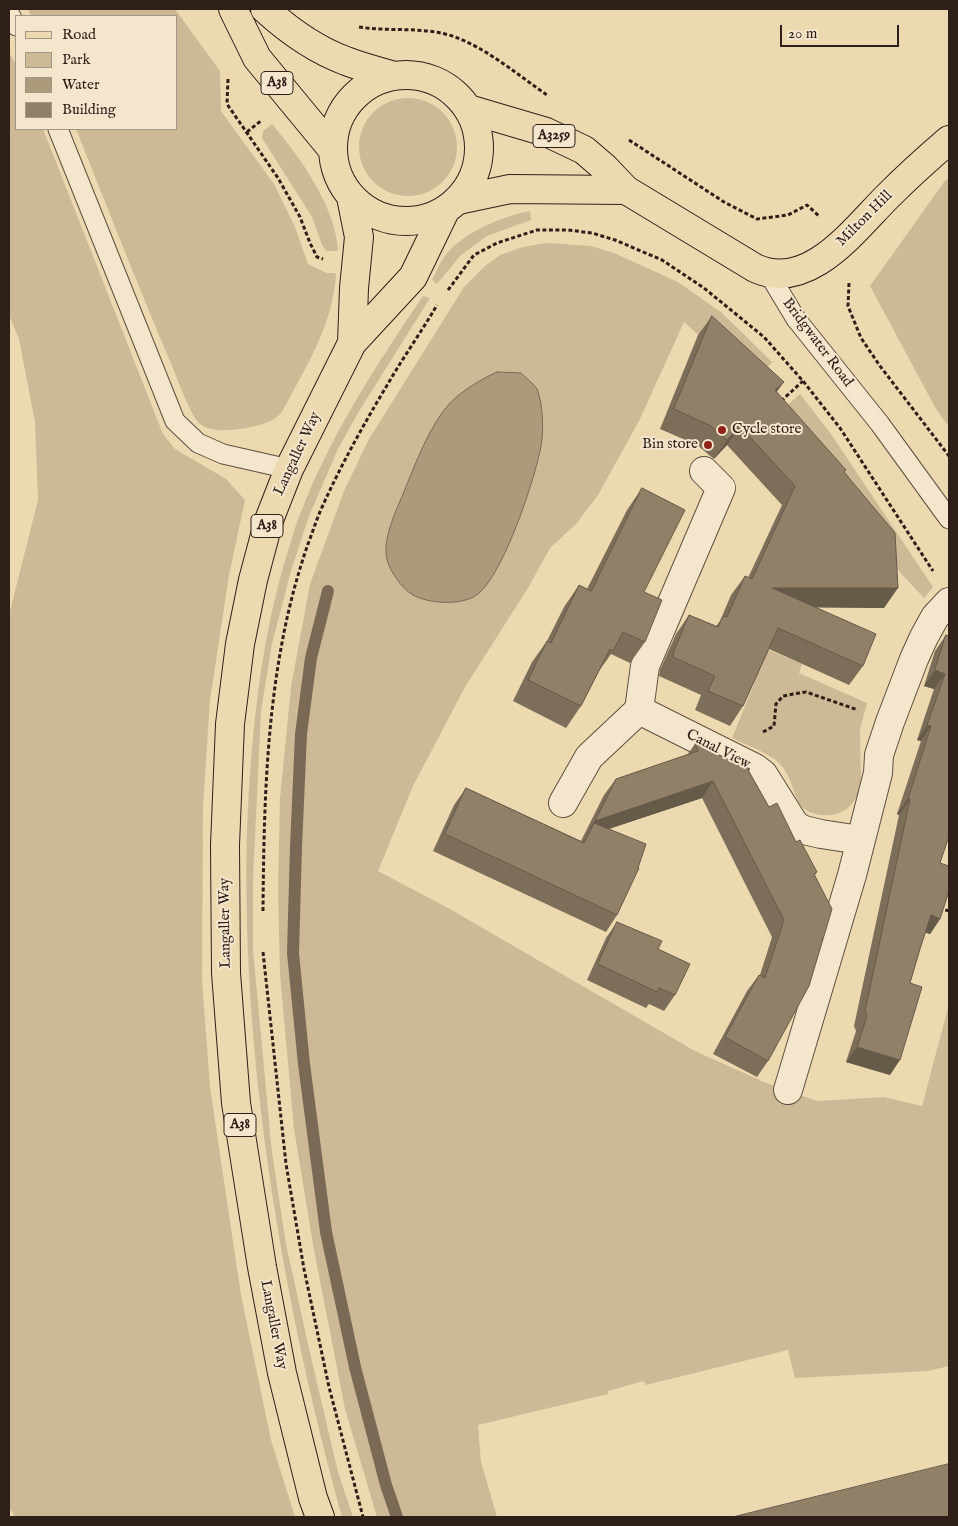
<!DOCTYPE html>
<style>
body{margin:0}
#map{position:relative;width:958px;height:1526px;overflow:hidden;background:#edd9b0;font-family:"IM FELL English",serif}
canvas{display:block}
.frame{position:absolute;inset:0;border:10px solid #2e1f19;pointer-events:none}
.legend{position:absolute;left:15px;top:15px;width:162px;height:115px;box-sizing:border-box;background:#f3e6cc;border:1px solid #a49684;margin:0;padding:6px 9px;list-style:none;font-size:15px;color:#2e1f19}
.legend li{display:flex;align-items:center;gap:10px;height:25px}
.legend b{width:25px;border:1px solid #a49684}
.scale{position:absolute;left:780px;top:25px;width:119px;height:22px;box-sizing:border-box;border:2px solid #2e1f19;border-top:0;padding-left:6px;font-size:15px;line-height:18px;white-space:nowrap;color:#2e1f19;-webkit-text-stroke:4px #f3e6cc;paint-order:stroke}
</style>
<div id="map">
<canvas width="958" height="1526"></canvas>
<div class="frame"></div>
<ul class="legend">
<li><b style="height:6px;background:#edd9b0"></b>Road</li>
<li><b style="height:14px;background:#cdb996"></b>Park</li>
<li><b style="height:14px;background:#ac9a7d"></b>Water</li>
<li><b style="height:14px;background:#918068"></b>Building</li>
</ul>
<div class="scale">20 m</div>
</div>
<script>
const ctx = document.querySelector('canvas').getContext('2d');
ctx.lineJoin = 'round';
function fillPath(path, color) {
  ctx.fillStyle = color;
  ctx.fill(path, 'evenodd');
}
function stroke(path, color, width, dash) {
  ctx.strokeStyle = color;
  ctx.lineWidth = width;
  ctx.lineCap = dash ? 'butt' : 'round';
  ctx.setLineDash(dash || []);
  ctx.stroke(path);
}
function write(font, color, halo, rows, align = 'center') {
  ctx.font = font + ' "IM FELL English",serif';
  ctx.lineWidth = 4;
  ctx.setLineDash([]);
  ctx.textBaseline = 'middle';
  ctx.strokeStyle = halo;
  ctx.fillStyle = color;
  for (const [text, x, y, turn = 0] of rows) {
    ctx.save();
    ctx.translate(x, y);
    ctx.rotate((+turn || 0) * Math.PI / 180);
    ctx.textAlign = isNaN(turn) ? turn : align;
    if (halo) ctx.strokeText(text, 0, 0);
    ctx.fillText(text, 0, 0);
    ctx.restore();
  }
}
const green = new Path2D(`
 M28 9H175L220 71 221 111 274 184 295 227 308 264 327 273H336C334 323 306 367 283 410 278 420 261 425 251 427 236 430 212 434 199 423 190 414 178 381 173 368 139 289 108 209 76 129H176V16H31Z
 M9 52 16 65V129H43L163 434 175 449 226 479 245 500 229 575 210 700 203 806 202 980 210 1087 241 1295 271 1440 295 1517H15L9 1507V615L38 500 35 422 19 339 9 315Z
 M359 147a49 49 0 1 1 98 0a49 49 0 1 1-98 0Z
 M272 124C300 157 336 207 338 251H326L322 245 312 217 262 138 263 131Z
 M949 178V427L936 409 870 286 944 182Z
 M530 211 531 220 487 236 460 256 437 284 432 280C437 270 442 258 450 250 469 230 504 216 530 211Z
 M547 243 591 246 614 253 678 282 722 313 772 362 752 384 684 322 639 421 598 495 576 524 550 548 528 588 465 687 413 786 378 871 448 908 695 1051 764 1082 817 1101 884 1097 922 1106 949 1004V1366L928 1371 795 1378 788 1350 646 1385 644 1381 608 1391V1394L478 1425 481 1462 497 1517H377L345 1409 314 1250 294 1129 280 975 278 888 280 798 291 687 310 584 344 491 369 439 464 287 485 266 500 255 523 247Z
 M423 296 430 298 358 413 338 449 309 516 291 571 272 644 261 711 253 880V950L272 1153 286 1244 310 1353 338 1472 353 1517H342C303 1376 274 1232 258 1086 247 978 242 869 251 761 257 688 266 624 287 554 292 540 295 525 301 512 331 434 377 364 423 296Z
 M800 394 831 434 933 587 924 598 882 553 777 415Z
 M764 648 802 664 799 673 867 703 860 730 861 784C858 797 852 808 839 813 826 818 804 815 798 801 792 788 790 774 779 763 766 751 747 746 732 738L754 684 749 682Z`);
const water = new Path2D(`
 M497 372 521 373C526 378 534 384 537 389 543 404 544 431 541 446 535 479 504 573 478 594 463 606 429 604 413 595 402 589 389 570 387 559 382 540 396 511 403 494 415 465 429 426 450 403 463 390 480 380 497 372Z`);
const stream = new Path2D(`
 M328 591 311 658 301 734 296 847 293 953 304 1064 326 1232 355 1367 386 1485 397 1517`);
const path = new Path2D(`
 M359 27C384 31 410 28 435 32 474 37 515 73 547 95
 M228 79 227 104 278 178 300 217 310 243 317 257 323 259
 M247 132 262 120
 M629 140 724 202 757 219 788 215 807 205 819 216
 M849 283 848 306 861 338 880 366 949 456
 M448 290 474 255 497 243 537 230H568L592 233 615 240 662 260 704 288 764 337 803 381 840 428 933 571
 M781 401 803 381
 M763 732 774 726 776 704 783 696 793 694 806 692 858 710
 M939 908 949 911
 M263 911C264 788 267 661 308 544 313 531 317 518 323 505 342 463 365 422 389 382 404 356 422 331 437 305
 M263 952 286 1164 304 1269 329 1387 363 1517`);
const service = new Path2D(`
 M9 13 16 26
 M58 129 175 421 198 443 223 454 289 469
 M769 274 796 319 880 424 949 519`);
const minor = new Path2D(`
 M639 710 755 768 763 774 795 825 804 830 821 834 860 840
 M563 803 589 757 639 710 645 666 721 488 704 471
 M788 1090 852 875 878 773 879 755 890 722 914 659 924 637 935 617 949 602`);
const primary = new Path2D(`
 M233 9 257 58 332 149
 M265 9C288 30 316 50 346 61 361 67 378 71 394 76
 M333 148a73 73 0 1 1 146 0a73 73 0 1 1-146 0Z
 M468 109 546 132 584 150 605 168 626 190 755 268C808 293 854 230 887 197 907 177 928 158 949 140
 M351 197 359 237 354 288 352 343
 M458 200 510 189 626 190
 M320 1517 313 1498 282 1373 262 1267 236 1103 226 973 225 845 230 724 240 644 253 580 269 520 289 469 352 343 413 277 445 211`);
const wall = new Path2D(`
 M712 316 844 473 884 608 816 607 863 666 849 685 769 649 743 706 730 726 695 710 701 695 659 676 660 670 676 634 689 615 716 626 720 621 731 595 745 576 748 578 782 505 727 445 714 459 697 445 660 429 698 335Z
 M642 488 645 642 630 663 611 654 599 671 581 706 566 728 513 701 532 662 547 641 564 607 579 585 587 589 627 510Z
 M946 635 940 863V919L930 934 925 932 910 983 890 1075 846 1062 856 1031 854 1026 899 815 897 814 921 741 917 740 934 689 924 686 935 651Z
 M695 744 750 769 749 771 769 807 796 842 817 872 815 875 768 1061 757 1077 713 1054 747 991 759 975H760L772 937 702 798 608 829 617 915 606 932 433 851 454 805 466 788 581 841 604 795 616 779 687 755Z
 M617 922 658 949 675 995 664 1011 649 1004 646 1008 587 980 606 938Z`);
const shadedWall = new Path2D(`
 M784 382 770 401 775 390Z
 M740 426 727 445 714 459 727 440Z
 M772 588H898L884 608 758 607Z
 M935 670 945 674 934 689 924 686Z
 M927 725 931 726 921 741 917 740Z
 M713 781 702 798 588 836 594 823 583 838 595 821Z
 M908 799H910L899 815 897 814Z
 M931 915 940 919 930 934 920 931Z
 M857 1047 900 1060 890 1075 846 1062Z`);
const building = new Path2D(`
 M712 316 784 382 775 390 846 470 844 472 895 533 898 588H772L876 634 863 666 778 628 743 706 708 691 715 676 673 657 674 651 689 615 718 627 723 616 727 617 745 576 752 579 795 486 740 426 727 440 711 426 674 409Z
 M642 488 685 510 644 592 662 600 645 642 623 632 613 651 610 649 581 706 528 680 547 641 551 643 579 585 591 591Z
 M946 635 949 636V836L940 863 949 866V891L940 919 931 915 920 949 910 983 922 987 900 1060 857 1047 867 1016 865 1011 910 799H908L931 726 927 725 945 674 935 670Z
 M695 744 750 769 748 770 769 807 777 803 796 842 800 840 817 872 814 874 832 909 809 986 768 1061 725 1037 759 975 765 978 784 920 713 781 595 821 616 779 698 751Z
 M466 788 584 843 594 823 646 844 638 868H639L617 915 445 834Z
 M617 922 662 941 658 949 690 964 675 995 659 988 657 992 598 964Z
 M949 1464V1517H733Z`);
const markers = [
 [722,430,5,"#8f2418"],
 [708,445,5,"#8f2418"]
];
const shields = [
 [277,83,32],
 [554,136,42],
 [267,526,32],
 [240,1125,32]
];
const shieldNames = [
 ["A38",277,83],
 ["A3259",554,136],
 ["A38",267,526],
 ["A38",240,1125]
];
const streetNames = [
 ["Milton Hill",865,219,-45],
 ["Bridgwater Road",817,343,53],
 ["Langaller Way",298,454,-65],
 ["Canal View",718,750,27],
 ["Langaller Way",226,923,-91],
 ["Langaller Way",273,1325,79]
];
const poiNames = [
 ["Cycle store",732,430],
 ["Bin store",698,445,"right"]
];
fillPath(green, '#cdb996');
fillPath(water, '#ac9a7d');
stroke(water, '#7a6955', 1);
stroke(stream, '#7a6955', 12);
stroke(service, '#5e4e3f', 21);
stroke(minor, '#5e4e3f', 30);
stroke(primary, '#2e1f19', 30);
stroke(path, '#2e1f19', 3, [4, 2.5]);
stroke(service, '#f3e6cc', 19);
stroke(minor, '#f3e6cc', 28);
stroke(primary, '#edd9b0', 28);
fillPath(wall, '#7d6e59');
fillPath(shadedWall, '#665a49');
fillPath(building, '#918068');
stroke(building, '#665a49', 1);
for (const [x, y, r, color] of markers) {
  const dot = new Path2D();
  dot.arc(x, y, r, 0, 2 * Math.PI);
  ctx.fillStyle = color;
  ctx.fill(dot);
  stroke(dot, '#f3e6cc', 2);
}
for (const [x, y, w] of shields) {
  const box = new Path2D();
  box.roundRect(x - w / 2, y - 11.5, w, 23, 4);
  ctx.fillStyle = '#f3e6cc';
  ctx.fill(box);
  stroke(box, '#2e1f19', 1);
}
write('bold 14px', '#2e1f19', null, shieldNames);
write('15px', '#2e1f19', '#f3e6cc', streetNames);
write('15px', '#2e1f19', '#f3e6cc', poiNames, 'left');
</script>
